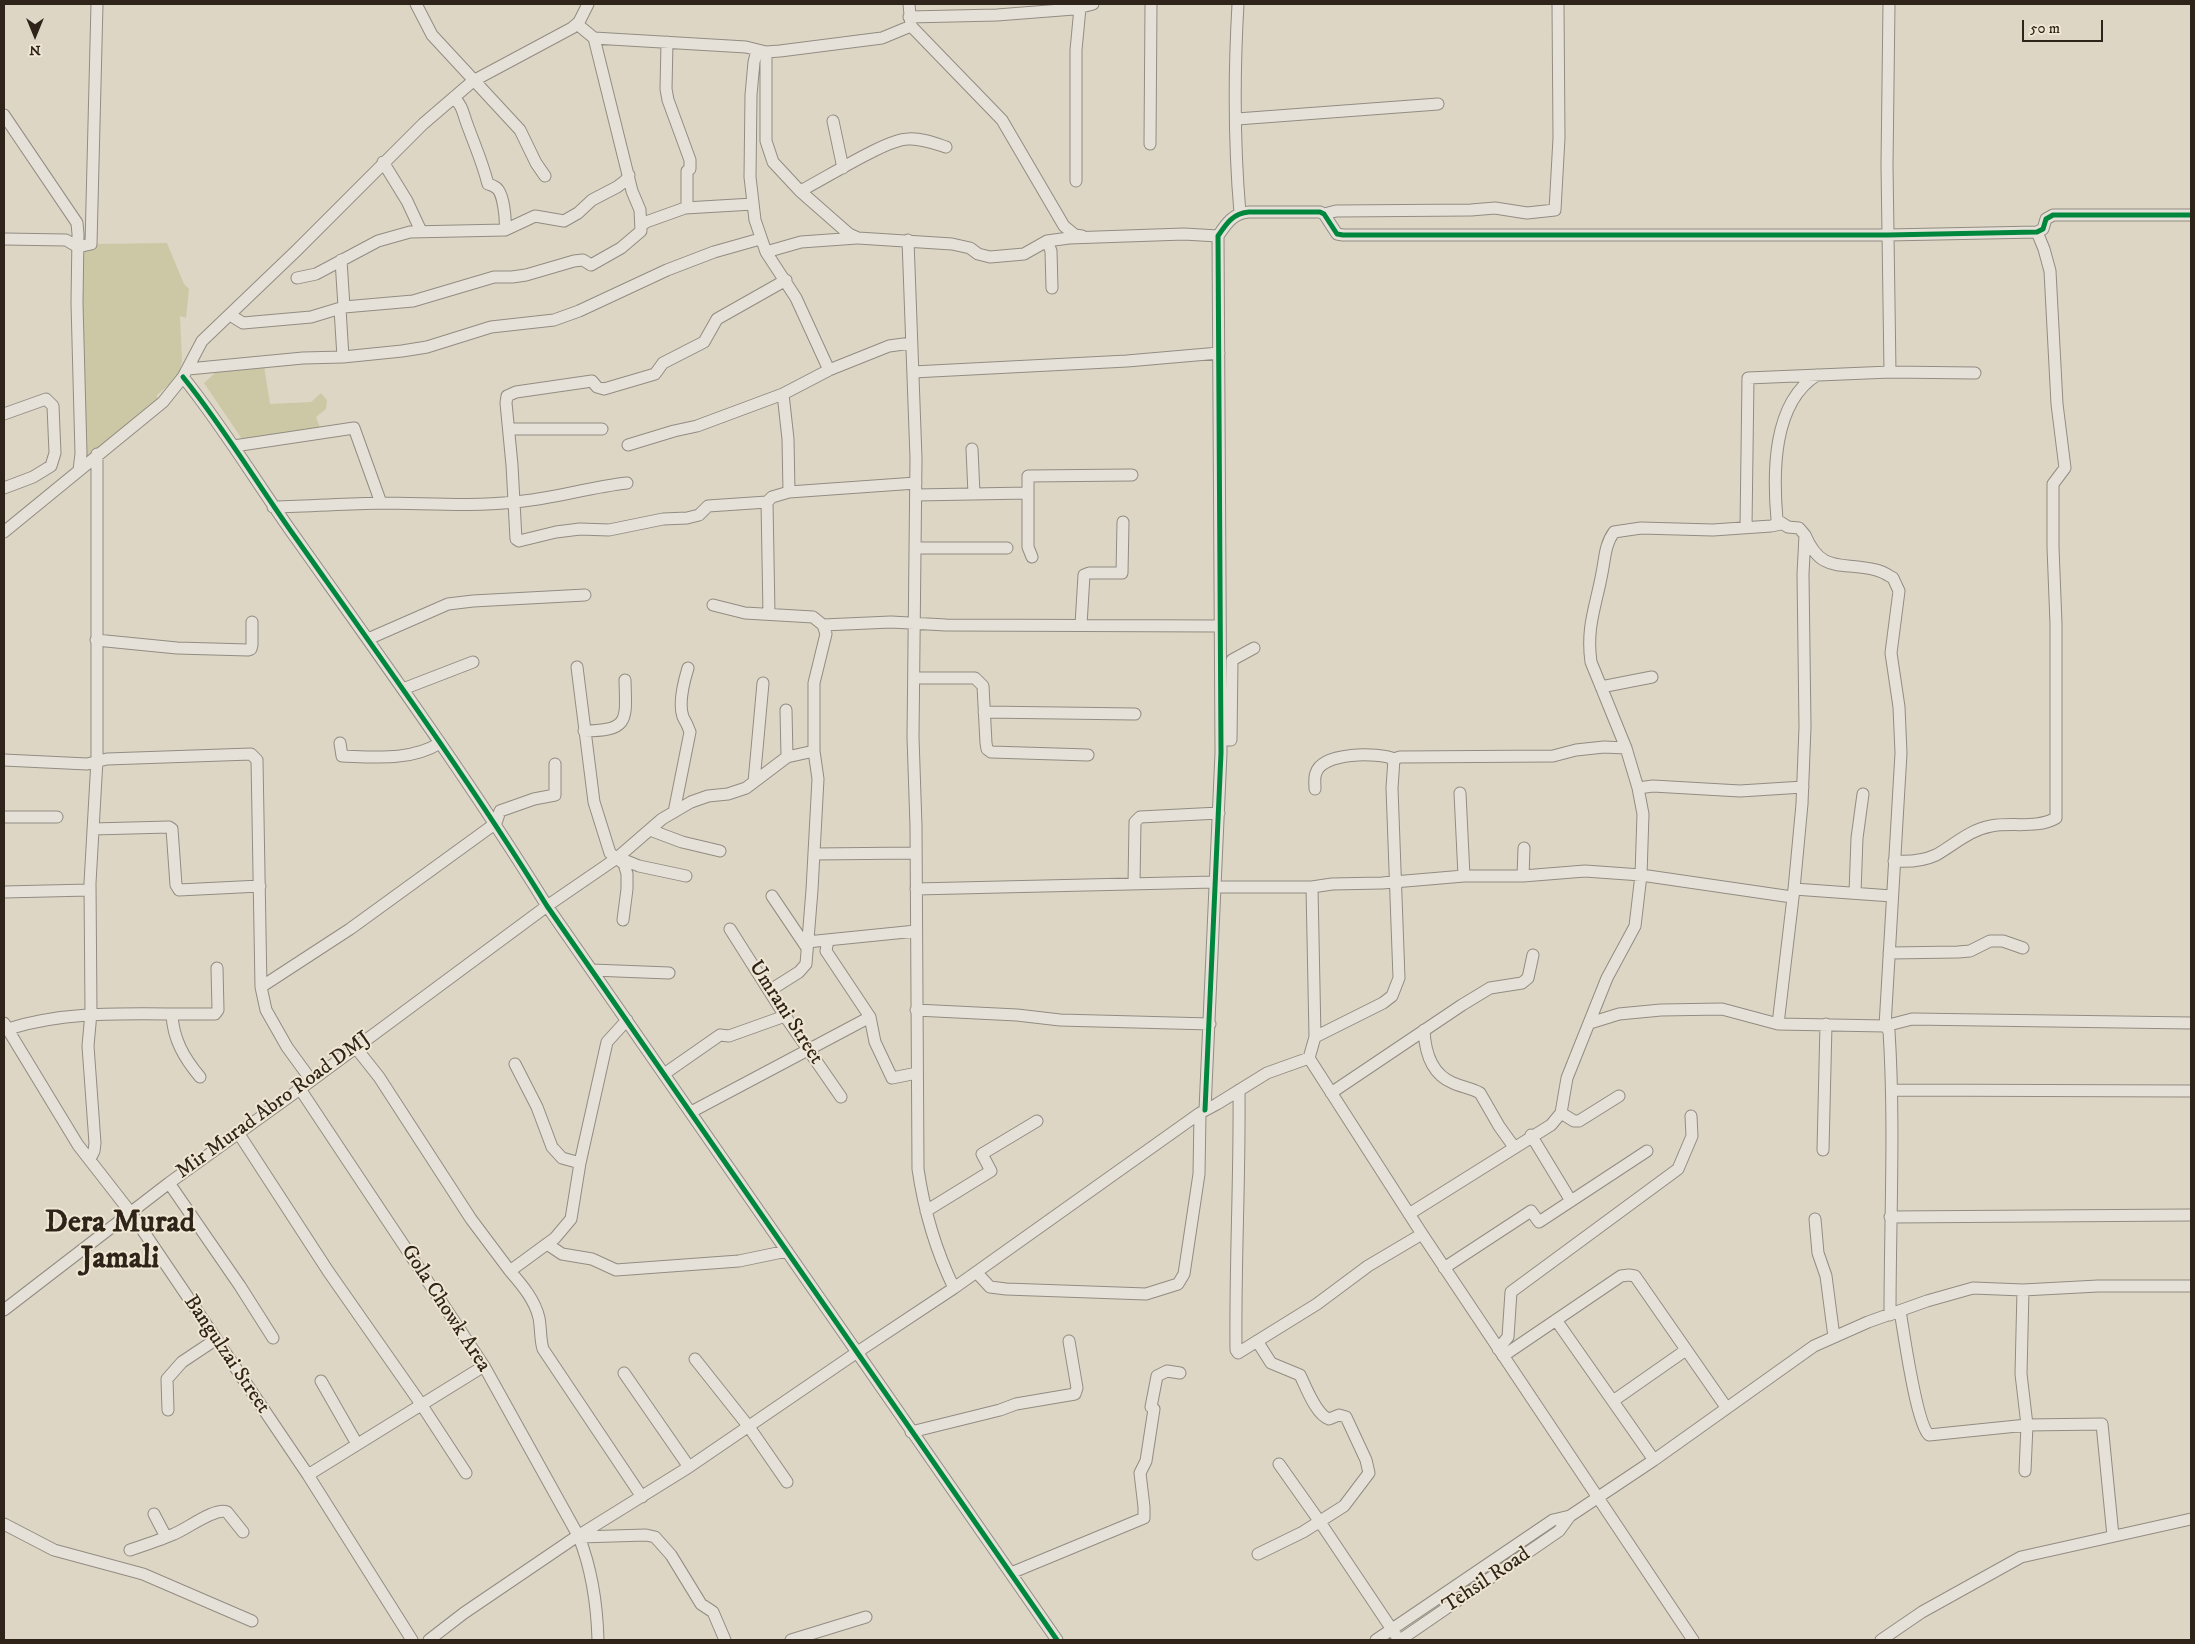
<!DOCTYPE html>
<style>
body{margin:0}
#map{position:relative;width:2195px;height:1644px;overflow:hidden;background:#ddd6c5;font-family:"IM FELL DW Pica",serif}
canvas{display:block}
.frame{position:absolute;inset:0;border:5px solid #2f2419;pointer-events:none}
.north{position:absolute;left:10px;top:10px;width:50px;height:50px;-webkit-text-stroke:4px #efe6d3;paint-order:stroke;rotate:180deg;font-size:14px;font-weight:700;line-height:20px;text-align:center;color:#2f2419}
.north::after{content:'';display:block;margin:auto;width:18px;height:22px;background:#2f2419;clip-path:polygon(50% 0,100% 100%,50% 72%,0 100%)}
.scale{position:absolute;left:2022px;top:20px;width:81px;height:22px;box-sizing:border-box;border:2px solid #2f2419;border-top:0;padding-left:6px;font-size:15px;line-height:18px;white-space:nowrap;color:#2f2419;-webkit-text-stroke:4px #efe6d3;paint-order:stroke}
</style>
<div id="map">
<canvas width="2195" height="1644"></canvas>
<div class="frame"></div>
<div class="north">N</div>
<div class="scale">50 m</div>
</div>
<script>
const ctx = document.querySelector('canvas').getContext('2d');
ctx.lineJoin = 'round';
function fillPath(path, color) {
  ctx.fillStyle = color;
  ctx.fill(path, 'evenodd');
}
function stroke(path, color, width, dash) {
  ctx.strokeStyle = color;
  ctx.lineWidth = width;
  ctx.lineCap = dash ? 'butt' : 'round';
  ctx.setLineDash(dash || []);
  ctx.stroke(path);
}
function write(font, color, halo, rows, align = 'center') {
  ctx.font = font + ' "IM FELL DW Pica",serif';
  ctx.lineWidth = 4;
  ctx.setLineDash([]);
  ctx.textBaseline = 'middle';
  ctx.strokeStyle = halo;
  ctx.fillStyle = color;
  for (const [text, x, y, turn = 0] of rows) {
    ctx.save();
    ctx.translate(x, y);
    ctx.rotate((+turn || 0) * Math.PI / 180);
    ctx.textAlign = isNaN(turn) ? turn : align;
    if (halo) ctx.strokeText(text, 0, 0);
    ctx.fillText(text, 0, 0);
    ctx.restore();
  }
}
const green = new Path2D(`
 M167 243 184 284 189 289 186 318 180 316 182 361 178 377 157 395 158 403 85 459 82 254 93 244Z
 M264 366 270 404 311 402 321 393 327 400 326 409 316 417 320 428 242 439 204 383 216 372Z`);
const minor = new Path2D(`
 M416 4 432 35 520 130 536 163 545 176
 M909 4 911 26 1002 120 1064 226 1075 235 1082 236
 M1238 4C1234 73 1234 144 1240 213
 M1889 4 1887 165 1890 372
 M909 17 997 15 1074 9 1093 4
 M594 38 746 47 766 52 780 51 882 38 911 26
 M667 42 666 89 668 100 690 160V169L687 171V207
 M757 50 754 62 751 95 750 177 755 220 766 252 796 298 829 370
 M766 52V141L773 162 800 191 849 234 858 238 952 244 970 248 978 254 990 257 1024 254 1047 241 1069 238 1184 234 1218 236
 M454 97C464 109 462 111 467 124 475 146 482 161 488 184 490 185 492 185 495 187 504 191 506 221 505 230
 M4 115 77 223 78 234 77 303 81 454 79 470
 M1237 119 1438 104
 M833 121 843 168
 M1150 144 1151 4
 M383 162 407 201 421 231
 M1076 181V50L1080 8
 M800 191C823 180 886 139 908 139 921 138 934 143 946 147
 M1324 214 1336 211 1471 210 1495 208 1527 213 1555 210 1559 138 1558 4
 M642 225 646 222 685 208 753 204
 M4 239 66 240 78 247 91 244 97 4
 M908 240 916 458 913 737 916 826 918 1169C924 1210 936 1251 954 1288
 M1047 241 1051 251 1052 288
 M766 252 801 242 857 238
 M341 260 344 307
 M297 278 316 274 378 241 410 232 505 230 535 216 564 221 578 213 592 200 617 187 625 181 629 175
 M340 309 343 357
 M230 315 243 323 311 317 344 307 413 301 494 277H512L526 275 574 261 583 260 591 265 621 248 641 231 640 210 632 191 594 38 577 24
 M188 369 303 358 343 357 402 351 427 347 491 327 554 320 579 311 667 270 714 252 760 239
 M913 372 1127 361 1219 353
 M183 377C225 429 259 487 298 541 383 661 469 780 547 906L1057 1640
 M783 394 788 439 789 492
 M4 414 46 399 53 406 55 453 51 466 33 477 4 488
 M509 429H602
 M628 445 674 431 697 426 783 394 829 370 889 346 911 343
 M234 446 354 428 381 503
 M972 449 974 494
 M1028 493V547L1032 557
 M916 495 1028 493V476L1132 475
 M767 502 708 506 699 515 687 518 663 519 609 530 580 529 556 532 519 541 516 539 512 465 506 403 507 396 516 392 592 381 597 387 604 389 655 374 663 363 704 342 717 319 786 280
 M273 507C309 506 345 504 380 503 425 503 470 507 514 502 553 499 589 487 627 483
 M1746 527 1748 378 1890 372 1975 373
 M4 532 163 402 183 377 202 341 296 251 423 124 473 81 572 28 579 22 588 4
 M1805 535C1822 575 1842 561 1876 570 1882 571 1888 575 1893 578L1899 591 1891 653 1899 707 1901 753 1885 1026 1912 1019 2191 1023
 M916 548H1007
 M713 605 745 613 813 617 823 625 891 622 946 625 1220 626
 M769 614 767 502 772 497 789 492 916 483
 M1081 625 1084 575 1089 573H1122L1123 522
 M368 639 448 604 473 601 585 595
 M96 640 177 648 248 650 251 649 252 645V622
 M577 667 594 802 610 853 624 864 627 874V889L623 920
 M914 678H975L983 686 986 743 987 749 991 752 1088 755
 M1601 687 1652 677
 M403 689 473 662
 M786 710 787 757
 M984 712 1135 714
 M584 731C630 731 626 720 625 680
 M1221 740H1231L1232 660 1254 648
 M340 743 342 756C375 757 411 761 440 743
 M4 760 87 764 107 759 251 754 257 760 261 987 266 1010 287 1047 311 1080
 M754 782 763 683
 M1638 788 1653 786 1740 791 1803 787
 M1315 789C1315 784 1314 777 1316 773 1322 752 1378 752 1394 759
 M1460 793 1464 876
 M674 812 690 732C688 726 686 722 683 717 678 703 684 681 688 668
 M4 817H57
 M93 829 169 827 172 829 176 885 179 890 260 886
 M650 830 682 842 720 851
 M814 854 916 853
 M619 858 639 866 686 876
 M1894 861C1908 862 1923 861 1936 855 1954 845 1969 830 1991 826 2011 822 2037 829 2056 818V624L2053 547V484L2065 468 2057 404 2050 271 2044 249 2037 232
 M1523 876 1524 848
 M1134 884 1135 822 1140 817 1219 813
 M1215 887H1312L1332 884 1382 883 1464 876H1523L1585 871 1641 875 1792 897
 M916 889 1214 882
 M1794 889 1892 896
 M4 892 89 890
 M1855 893 1857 838 1863 794
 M772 896 807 948
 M730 929 785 1016 841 1097
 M828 940 826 951 870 1017 875 1042 892 1078 917 1073
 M807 942 916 931
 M1889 953 1958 952 1970 951 1990 941H2003L2023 948
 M592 970 669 973
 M261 987 350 929 496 823 500 811 534 799 555 795V764
 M769 991 799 972 806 964 812 890 818 779 814 751V683L826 634 823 625
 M916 1010 1017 1015 1060 1020 1210 1024
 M172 1014C173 1039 184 1058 200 1077
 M4 1023 78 1145 131 1213 308 1475 412 1640
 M1590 1023 1619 1014 1661 1010 1722 1009 1778 1024 1885 1026 1889 1031C1895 1125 1890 1220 1890 1315
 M1778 1024 1794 889 1802 804 1805 727 1803 574 1805 535 1799 528 1788 527 1777 520C1773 474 1772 403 1817 375
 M8 1029C75 1008 145 1015 215 1014L218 1010 217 968
 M1424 1030C1425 1052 1431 1074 1453 1083 1462 1087 1471 1088 1480 1093L1499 1126 1514 1147
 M1315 1037 1383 1003 1392 996 1399 978 1392 788 1394 759 1400 757 1553 756 1576 750 1604 747 1626 748
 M356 1048 379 1077 471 1219 510 1271 555 1238 571 1219 580 1163 607 1042 627 1020
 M1309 1058 1422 1234 1693 1640
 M515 1064 537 1107 552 1147 562 1158 580 1163
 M664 1074 720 1035 729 1036 785 1016
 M300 1089 484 1366 579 1537C592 1570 597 1604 598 1640
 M1239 1090C1240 1176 1235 1263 1236 1350L1238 1353 1317 1304 1368 1266 1422 1234
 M1893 1090 2191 1091
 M1331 1093 1462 1005 1490 988 1522 983 1528 978 1533 955
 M1205 1110 1221 753 1218 236C1226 224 1233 213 1249 212H1320L1324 214 1337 234 1343 235H1888L2037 232 2043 229 2046 219 2053 215H2191
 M691 1112 870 1017
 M1561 1113 1574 1121H1579L1619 1096
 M239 1134 328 1271 421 1404 466 1473
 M1531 1135 1571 1201
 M1823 1150 1826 1024
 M90 1159 94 1151 95 1143 88 1046 91 1013 90 883 97 760V454
 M169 1183 240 1286 273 1338
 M926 1211 991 1171 982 1154 1037 1121
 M1409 1214 1551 1125 1561 1113 1567 1078 1607 978 1635 926 1641 875 1643 814 1638 788 1626 748 1591 662C1586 627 1596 606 1602 573 1605 558 1605 544 1614 532L1641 528 1713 530 1771 526 1781 524
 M1890 1217 2191 1215
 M1815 1219 1818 1253 1826 1276 1834 1337
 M547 1244 562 1254 592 1259 616 1270 739 1261 787 1251
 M1444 1268 1531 1211 1539 1222 1647 1151
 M510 1271C522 1285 535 1300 539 1318 541 1328 540 1339 543 1349L642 1497
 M977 1273 990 1287 1006 1289 1146 1294 1178 1284 1184 1274 1199 1174 1200 1113
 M2023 1290 2021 1374 2027 1425 2025 1471
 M4 1310 169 1183 300 1089 547 906 617 858 662 819 691 802 708 796 728 794 746 788 787 757 814 751
 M1900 1311C1904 1333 1916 1423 1929 1435L2027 1425 2102 1424 2113 1536
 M1556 1320 1654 1460
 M1257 1341 1271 1363 1300 1375C1306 1387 1316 1415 1329 1419L1339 1415 1346 1417 1366 1460 1369 1473 1344 1506 1303 1532 1258 1554
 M1498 1349 1508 1337 1511 1292 1678 1169 1692 1136 1691 1116
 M1503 1356 1621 1276 1629 1275 1635 1276 1726 1407
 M695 1359 749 1427 787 1482
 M624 1373 689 1467
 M321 1381 357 1444
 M1613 1401 1686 1350
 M168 1410 167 1379 182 1362 215 1340
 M911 1432 1000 1410 1016 1404 1075 1394 1077 1388 1069 1341
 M1279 1464 1320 1522 1399 1640
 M308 1475 484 1366
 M154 1514 166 1537
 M4 1524 54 1550 143 1574 252 1621
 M580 1537 646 1535 655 1537 671 1555 701 1604 713 1612 725 1640
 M130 1550C145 1545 160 1540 174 1534 187 1529 215 1507 227 1512L243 1532
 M1011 1573 1144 1518V1507L1140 1473 1146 1461 1154 1409 1151 1407 1157 1376 1167 1371 1180 1373
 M429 1640 464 1613 573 1539 689 1467 856 1353 954 1288 1200 1113 1217 1104 1267 1073 1309 1058 1315 1037 1312 887
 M791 1640 866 1617
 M1376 1640 1553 1520 1570 1516 1654 1460 1814 1346 1868 1322 1927 1301 1973 1288 2023 1290 2098 1286H2191
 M1400 1640 1559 1531 1570 1516
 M1881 1640 1922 1612 2021 1557 2191 1519`);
const cycleway = new Path2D(`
 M183 377C225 429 259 487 298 541 383 661 469 780 547 906L1057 1640
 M1205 1110 1221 753 1218 236C1226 224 1233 213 1249 212H1320L1324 214 1337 234 1343 235H1888L2037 232 2043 229 2046 219 2053 215H2191`);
const streetNames = [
 ["Umrani Street",785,1013,57],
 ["Mir Murad Abro Road DMJ",274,1106,-36],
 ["Gola Chowk Area",445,1309,57],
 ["Bangulzai Street",226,1355,56],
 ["Tehsil Road",1487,1581,-34]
];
const townNames = [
 ["Dera Murad",120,1225],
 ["Jamali",120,1261]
];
fillPath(green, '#ccc8a5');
stroke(minor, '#928c82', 13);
stroke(minor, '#e5e1d9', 11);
stroke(cycleway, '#00873e', 5);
write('21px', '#2f2419', '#efe6d3', streetNames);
write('bold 31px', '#2f2419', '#efe6d3', townNames);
</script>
